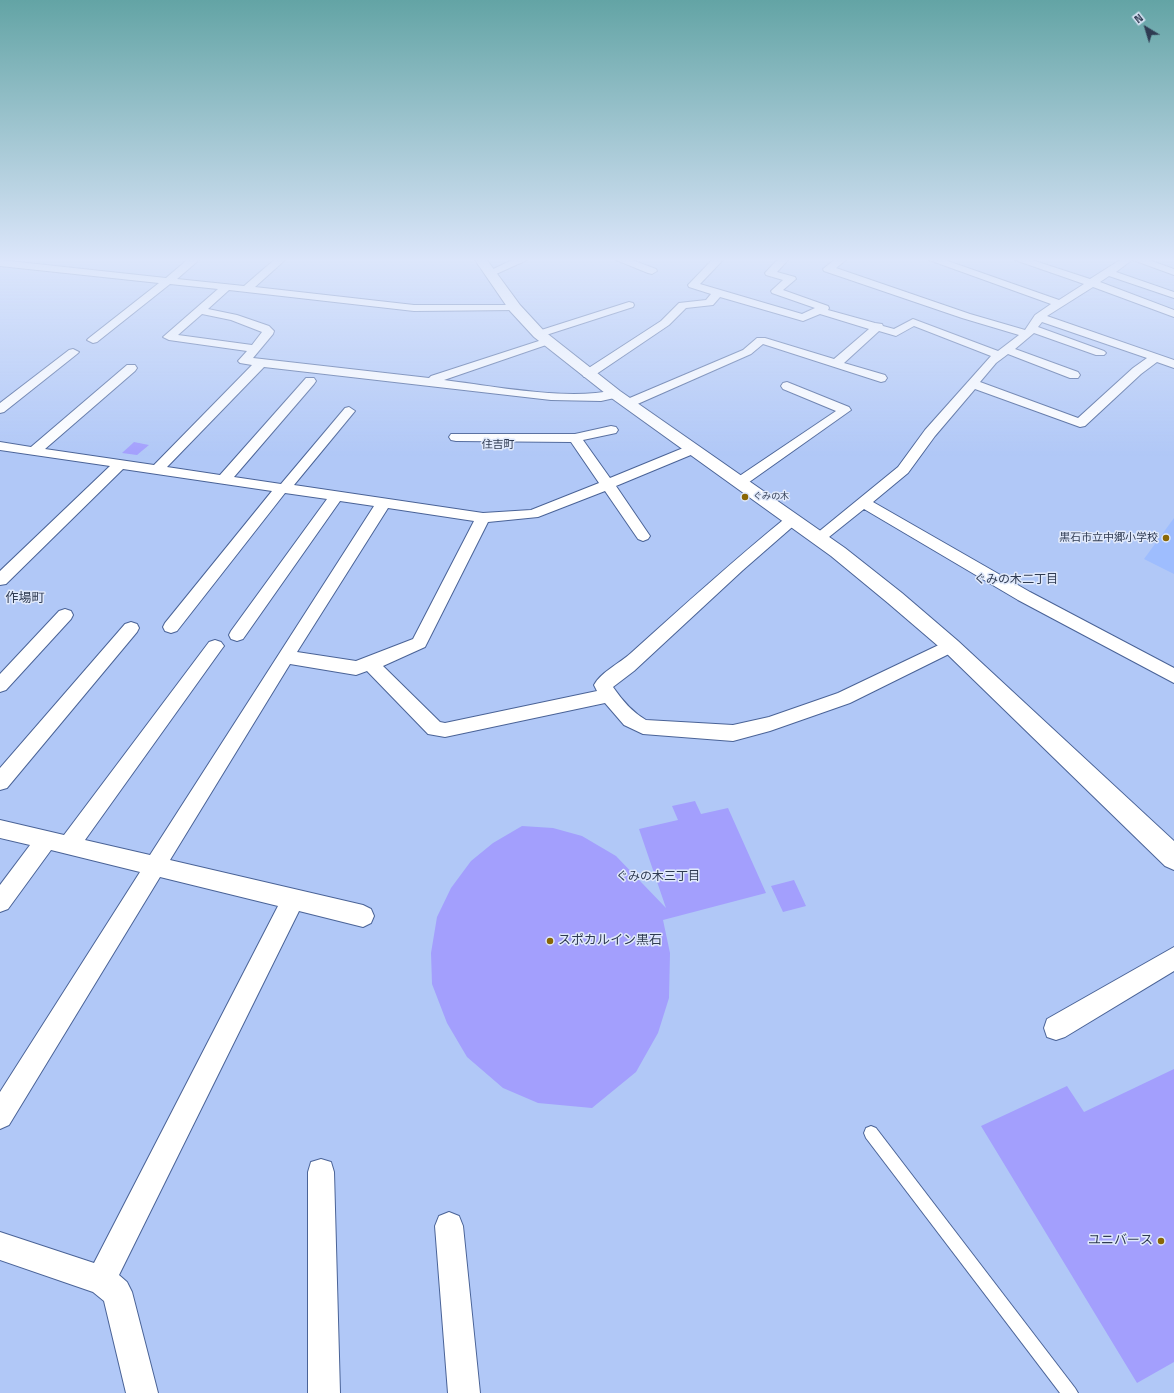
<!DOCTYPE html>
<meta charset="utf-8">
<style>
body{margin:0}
#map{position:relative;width:1174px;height:1393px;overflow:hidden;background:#b1c8f7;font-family:"Titillium Web",sans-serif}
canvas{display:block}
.north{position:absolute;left:1126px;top:8px;width:40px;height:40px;-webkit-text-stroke:3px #e0e9fb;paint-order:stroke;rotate:322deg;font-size:11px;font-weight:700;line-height:16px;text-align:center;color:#2f3b52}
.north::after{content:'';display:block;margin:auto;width:14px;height:18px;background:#2f3b52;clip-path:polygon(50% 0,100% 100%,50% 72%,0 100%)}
</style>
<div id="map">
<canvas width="1174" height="1393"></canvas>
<div class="north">N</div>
</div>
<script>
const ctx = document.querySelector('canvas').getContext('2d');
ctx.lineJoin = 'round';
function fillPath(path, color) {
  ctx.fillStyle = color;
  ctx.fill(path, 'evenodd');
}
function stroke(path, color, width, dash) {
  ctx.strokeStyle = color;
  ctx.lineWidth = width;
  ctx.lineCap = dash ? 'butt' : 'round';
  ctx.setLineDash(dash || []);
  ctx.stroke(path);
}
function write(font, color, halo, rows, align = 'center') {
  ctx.font = font + ' "Titillium Web","Noto Sans JP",sans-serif';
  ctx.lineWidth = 3;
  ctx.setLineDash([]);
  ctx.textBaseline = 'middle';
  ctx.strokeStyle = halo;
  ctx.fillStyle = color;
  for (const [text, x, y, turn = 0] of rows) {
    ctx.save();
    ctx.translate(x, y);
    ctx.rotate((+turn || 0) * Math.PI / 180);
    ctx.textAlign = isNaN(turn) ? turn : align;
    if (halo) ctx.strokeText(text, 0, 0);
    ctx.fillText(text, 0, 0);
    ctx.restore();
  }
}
const built = new Path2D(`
 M1174 518V574L1144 559Z`);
const building = new Path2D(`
 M134 442 149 445 137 455 122 453Z
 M695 801 701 814 728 808 766 893 663 920 670 953 669 998 658 1033 636 1072 592 1108 538 1103 503 1088 467 1057 447 1023 432 984 431 953 437 917 451 888 471 861 493 843 522 826 553 828 582 836 616 856 666 908 639 829 678 820 672 806Z
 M794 880 806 906 783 912 771 886Z
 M1174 1069V1362L1137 1383 981 1126 1067 1086 1084 1112Z`);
const lane = new Path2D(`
 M871 1126 876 1128 1075 1388 1078 1393H1060L866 1138 864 1133 866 1128Z`);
const street = new Path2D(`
 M0 260 166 278 187 260H199L177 279 244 286 274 260H285L255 287 414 305H515L520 308 519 310 414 311 229 290 208 309 237 315 269 326 274 331 273 334 253 358 429 378 431 376 548 338 554 341 552 343 444 380C493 386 567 401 615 390L621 394 619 397 601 401 551 400 264 367 167 467 220 475 306 378H314L316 381 314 384 234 477 281 484 345 408 349 407 355 411 294 485 483 513 531 510 599 483 571 442 456 441 451 440 449 437 451 434H575L611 426 616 427 618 430 616 433 583 440 610 478 688 446H698L700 449 698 452 616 486 650 536 648 539 643 541 638 539 605 491 538 517 488 522 425 647 383 666 440 722 445 723 597 691 594 685C601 672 620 663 631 653 683 606 734 560 788 516H798L800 519 798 522 743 570 634 671 613 687C622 700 632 712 646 720L733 725 769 717 838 693 945 642 951 640 957 642 960 646 957 650 850 703 770 731 733 741 643 734 624 725 605 703 445 737 428 734 367 671 356 675 290 664 170 860 363 905 371 909 374 916 371 923 363 927 299 911 119 1275 127 1282 132 1292 158 1393H126L104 1301 93 1292 0 1260V1232L94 1263 278 906 160 877 9 1125 0 1129V1092L140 872 51 850 8 909 0 912V885L30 845 0 838V820L64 835 209 642 215 640 221 642 224 646 221 650 85 840 150 855 374 506 340 501 243 639 237 641 231 639 229 635 231 631 327 499 285 493 177 631 171 633 165 631 163 627 165 623 272 491 123 469 6 584 0 585V571L110 466 0 450V442L31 447 127 365H135L137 368 135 371 45 449 154 465 252 365 240 363 238 361 247 351 169 340 163 337 218 289 170 284 97 342 93 343 87 340 89 338 159 283 0 266ZM202 314 231 320 262 332 252 345 178 335ZM388 508 474 521 413 639 356 661 297 652Z
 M512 260H527L494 275H486L485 273Z
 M616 260H632L656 269 657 271 652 274 648 273Z
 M712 260H723L700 284 802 314 815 308 772 293 771 291 783 280 766 275 765 273 777 260H788L777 272 795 277 796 279 783 290 828 306 829 308 828 310 875 323 882 324 883 326 894 329 913 319 998 351 1019 335 962 318 824 271 823 269 834 260H846L836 268 970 314 1025 330 1035 315 1051 304 929 260H945L1059 300 1084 284 1015 260H1032L1090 279 1120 260H1132L1116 272 1174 292V298L1109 276 1100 282 1174 310V317L1093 287 1047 316 1174 360V368L1157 362 1141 374 1085 426 1080 427 975 389 935 436 908 473 873 502 1030 592 1174 668V683L1018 600 864 509 824 541 819 543 814 541 811 538 898 467 925 430 991 356 914 326 896 336 879 331 844 363 885 375 887 378 885 381 881 382 763 344 751 354 633 406H625L623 403 625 400 743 350 757 338H765L834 359 869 329 820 314 803 321 720 297 713 305 686 308 669 325 592 377H584L582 374 584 371 661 321 679 303 706 300 711 294 689 287 688 285ZM1042 322 1147 358 1133 368 1078 418 980 382 996 363 1008 354 1070 378H1078L1080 375 1078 372 1015 349 1034 333 1096 355H1104L1106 353 1104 351 1038 327Z
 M1133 260H1149L1174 269V275Z
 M629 302 633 303 634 305 633 307 543 336H535L533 334 535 332Z
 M73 349 79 352 77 354 4 412 0 413V403L69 350Z
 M787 382 849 407 851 410 745 485H735L733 482 735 479 836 411 783 389 781 386 783 383Z
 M65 609 71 611 73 615 71 619 6 690 0 692V674L59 611Z
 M131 622 137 624 139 628 137 632 7 788 0 790V768L125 624Z
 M1174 947V971L1065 1037 1056 1040 1047 1037 1044 1028 1047 1019Z
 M321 1159 331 1162 334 1172 340 1393H308V1172L311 1162Z
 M449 1212 459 1216 463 1226 480 1393H448L435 1226 439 1216Z`);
const secondary = new Path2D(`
 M475 260H487L520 305 544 331 620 391 845 548 902 593 958 641 1174 841V870L1165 866 944 651 888 603 831 556 610 397 534 337 510 311Z`);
const markers = [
 [745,497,4,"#8a6706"],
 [1166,538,4,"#8a6706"],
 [550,941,4,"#8a6706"],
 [1161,1241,4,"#8a6706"]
];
const farPoinames = [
 ["ぐみの木",753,497]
];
const farQuarternames = [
 ["住吉町",498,445]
];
const poiNames = [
 ["黒石市立中郷小学校",1158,538]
];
const neighbourhoodNames = [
 ["ぐみの木二丁目",1016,580],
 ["ぐみの木三丁目",658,877]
];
const quarterNames = [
 ["作場町",25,599]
];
const nearPoinames = [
 ["スポカルイン黒石",558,941],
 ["ユニバース",1153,1241,"right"]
];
fillPath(built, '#9ebdfe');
fillPath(building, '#a39ffd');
stroke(lane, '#4a6397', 2);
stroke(street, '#4a6397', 2);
stroke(secondary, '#4a6397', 2);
fillPath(lane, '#fff');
fillPath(street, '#fff');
fillPath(secondary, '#fff');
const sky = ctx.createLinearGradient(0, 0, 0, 456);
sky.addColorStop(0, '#63a4a5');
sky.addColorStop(0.57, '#dce6fb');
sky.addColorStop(1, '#dce6fb00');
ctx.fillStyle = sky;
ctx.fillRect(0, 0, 1174, 456);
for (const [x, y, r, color] of markers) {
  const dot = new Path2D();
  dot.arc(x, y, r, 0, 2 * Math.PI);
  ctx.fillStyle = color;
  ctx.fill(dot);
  stroke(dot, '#e0e9fb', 1.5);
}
write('9px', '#2f3b52', '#e0e9fb', farPoinames, 'left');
write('11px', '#2f3b52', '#e0e9fb', farQuarternames);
write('11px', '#2f3b52', '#e0e9fb', poiNames, 'right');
write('12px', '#2f3b52', '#e0e9fb', neighbourhoodNames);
write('13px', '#2f3b52', '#e0e9fb', quarterNames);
write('13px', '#2f3b52', '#e0e9fb', nearPoinames, 'left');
</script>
